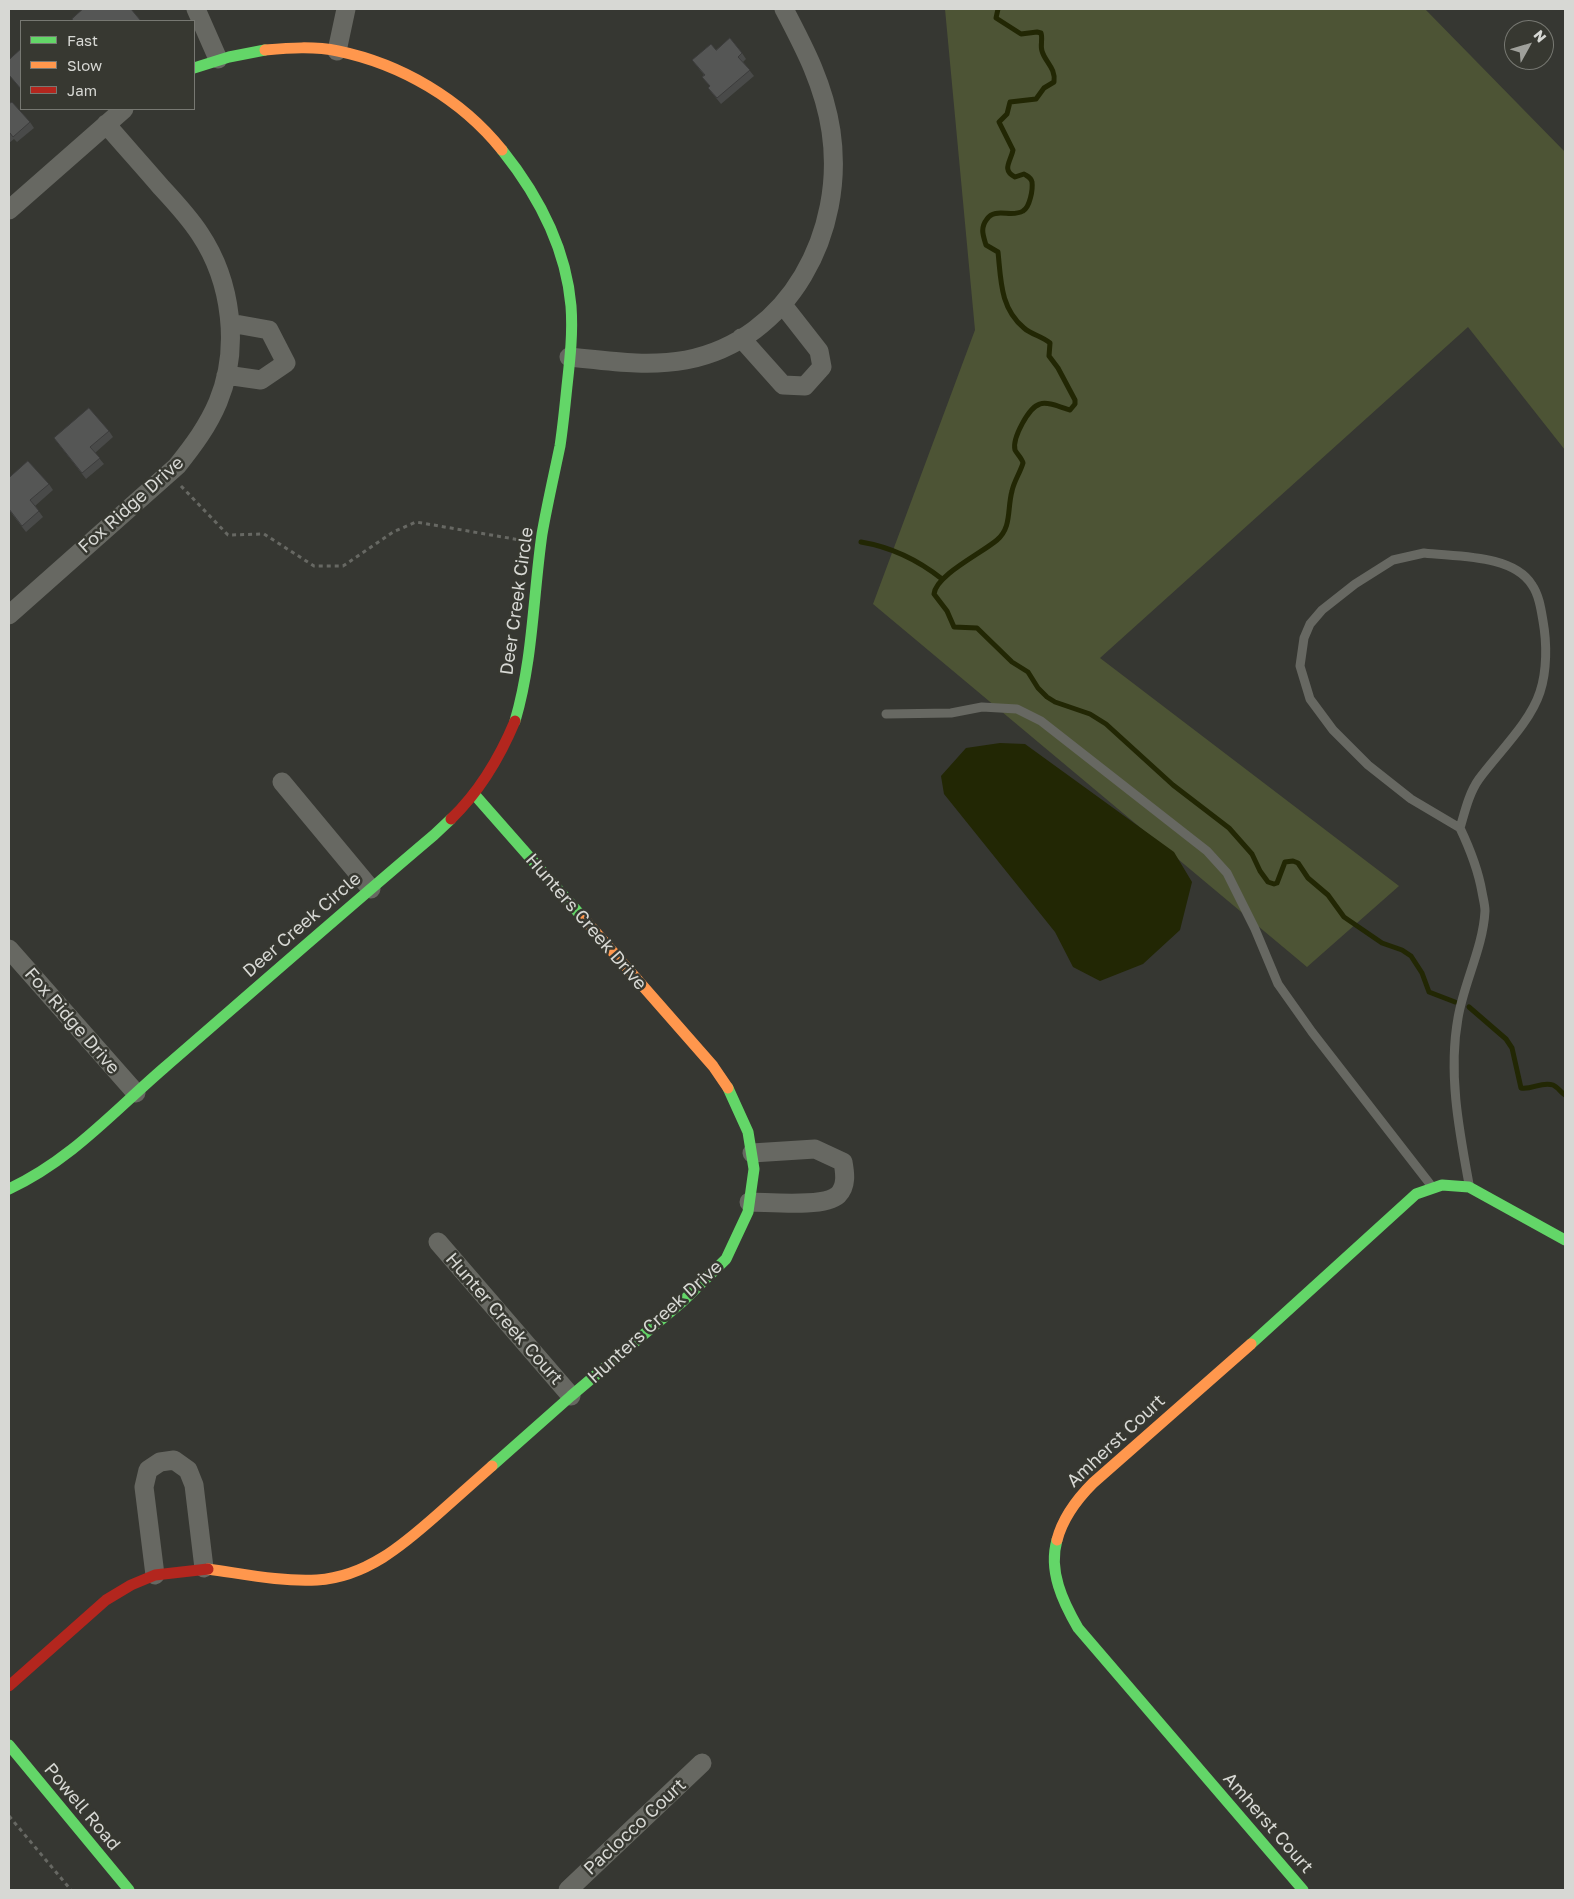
<!DOCTYPE html>
<style>
body{margin:0}
#map{position:relative;width:1574px;height:1899px;overflow:hidden;background:#363732;font-family:"Golos Text",sans-serif}
canvas{display:block}
.frame{position:absolute;inset:0;border:10px solid #d7d8d4;pointer-events:none}
.legend{position:absolute;left:20px;top:20px;width:175px;height:90px;box-sizing:border-box;background:#373831;border:1px solid #777872;margin:0;padding:6px 9px;list-style:none;font-size:15px;color:#d7d8d4}
.legend li{display:flex;align-items:center;gap:10px;height:25px}
.legend b{width:25px;border:1px solid #777872}
.north{position:absolute;left:1504px;top:20px;width:50px;height:50px;box-sizing:border-box;background:#373831;border:1px solid #777872;border-radius:50%;rotate:51deg;font-size:14px;font-weight:700;line-height:20px;text-align:center;color:#d7d8d4}
.north::after{content:'';display:block;margin:auto;width:18px;height:22px;background:#9fa09b;clip-path:polygon(50% 0,100% 100%,50% 72%,0 100%)}
</style>
<div id="map">
<canvas width="1574" height="1899"></canvas>
<div class="frame"></div>
<ul class="legend">
<li><b style="height:6px;background:#63d668"></b>Fast</li>
<li><b style="height:6px;background:#ff974d"></b>Slow</li>
<li><b style="height:6px;background:#b3261e"></b>Jam</li>
</ul>
<div class="north">N</div>
</div>
<script>
const ctx = document.querySelector('canvas').getContext('2d');
ctx.lineJoin = 'round';
function fillPath(path, color) {
  ctx.fillStyle = color;
  ctx.fill(path, 'evenodd');
}
function stroke(path, color, width, dash) {
  ctx.strokeStyle = color;
  ctx.lineWidth = width;
  ctx.lineCap = dash ? 'butt' : 'round';
  ctx.setLineDash(dash || []);
  ctx.stroke(path);
}
function write(font, color, halo, rows, align = 'center') {
  ctx.font = font + ' "Golos Text",sans-serif';
  ctx.lineWidth = 5;
  ctx.setLineDash([]);
  ctx.textBaseline = 'middle';
  ctx.strokeStyle = halo;
  ctx.fillStyle = color;
  for (const [text, x, y, turn = 0] of rows) {
    ctx.save();
    ctx.translate(x, y);
    ctx.rotate((+turn || 0) * Math.PI / 180);
    ctx.textAlign = isNaN(turn) ? turn : align;
    if (halo) ctx.strokeText(text, 0, 0);
    ctx.fillText(text, 0, 0);
    ctx.restore();
  }
}
const green = new Path2D(`
 M945 9H1425L1565 152V450L1468 327 1100 658 1399 886 1307 967 873 604 975 330Z`);
const water = new Path2D(`
 M1000 743 1025 744 1174 852 1192 882 1180 930 1143 964 1100 981 1073 967 1055 932 944 794 941 776 966 748Z`);
const stream = new Path2D(`
 M998 9 996 18 1021 34 1037 32 1041 33C1043 39 1040 45 1042 51 1045 62 1056 68 1054 82L1044 88 1036 99 1010 102 1007 114 999 122 1013 150C1011 161 1001 170 1015 177L1024 174C1027 176 1031 177 1032 182 1033 189 1030 207 1023 211 1012 218 995 207 987 219 980 228 983 235 986 245L998 252C1001 280 1000 308 1024 328 1032 335 1042 336 1050 343L1049 356 1058 368 1075 400V404L1070 410C1062 408 1048 401 1040 404 1029 407 1012 438 1015 450 1017 454 1022 458 1023 463 1020 473 1014 481 1012 491 1007 509 1012 527 997 540 982 553 936 575 934 594L947 611 954 627 977 628 1012 662 1028 672 1038 688 1047 697 1055 702 1090 714 1106 724 1173 785 1229 828 1252 854 1260 871 1268 882 1274 884 1277 883 1285 862 1293 861 1298 863 1308 878 1328 895 1344 917 1382 943 1402 950 1411 956 1422 973 1429 992 1455 1002
 M861 542C891 547 918 560 942 579
 M1469 1007 1506 1039 1512 1048 1521 1088C1532 1090 1542 1081 1553 1085 1558 1087 1561 1093 1565 1095`);
const path = new Path2D(`
 M181 486 228 535 264 534 314 566H343L393 532 416 522 520 540
 M9 1816 71 1890`);
const lane = new Path2D(`
 M1424 553C1456 557 1513 554 1532 585 1539 595 1541 609 1543 621 1547 643 1547 671 1540 692 1530 723 1498 753 1479 779 1469 793 1465 811 1460 828L1411 799 1368 765 1333 730 1310 699 1300 666 1304 638 1310 624 1322 610 1355 584 1393 560Z
 M886 714 951 713 982 707 1017 709 1041 721 1207 851 1227 873 1255 929 1278 984 1312 1032 1430 1184
 M1460 828C1470 849 1478 869 1482 892 1483 898 1485 905 1485 911 1483 948 1464 982 1458 1018 1448 1073 1459 1130 1469 1184`);
const street = new Path2D(`
 M196 9 218 59
 M337 51 346 9
 M9 210 124 109
 M741 338 783 385 805 386 822 367 819 351 783 305
 M569 357C609 361 647 367 686 360 790 340 846 231 831 131 824 85 805 49 784 9
 M226 375 261 380 286 363 269 330 230 323
 M9 615 177 466C193 446 208 426 218 402 240 349 232 282 200 234 189 217 175 202 161 187 143 166 124 145 106 124
 M282 782 371 889
 M9 949 136 1093
 M749 1202C769 1202 824 1208 838 1195 847 1186 845 1173 843 1162L815 1149 752 1153
 M438 1242 571 1396
 M155 1575 144 1487 148 1470 160 1462 174 1460 188 1470 194 1485 204 1568
 M568 1890 702 1763`);
const fast = new Path2D(`
 M194 68 229 57 265 50
 M502 150C538 195 566 248 571 306 573 333 570 359 567 386 565 406 563 426 560 446 554 475 547 505 542 534 533 597 533 660 515 721
 M474 794 584 919
 M9 1189C71 1160 113 1112 164 1068 254 990 343 912 434 835L451 819
 M1251 1344 1416 1194 1442 1185 1469 1187 1565 1240
 M492 1466 571 1396 682 1302 726 1259 748 1212 754 1169 748 1132 728 1088
 M1057 1540C1048 1571 1063 1602 1078 1628L1303 1890
 M9 1745 129 1890`);
const slow = new Path2D(`
 M265 50C289 48 314 46 338 51 401 64 461 99 502 150
 M584 919 713 1066 728 1088
 M1057 1540C1063 1517 1077 1499 1093 1483L1251 1344
 M208 1569C244 1574 281 1582 317 1580 366 1577 403 1545 438 1514 456 1498 474 1482 492 1466`);
const jam = new Path2D(`
 M451 819C479 792 500 757 515 721
 M9 1686 106 1600 131 1585 155 1575 208 1569`);
const wall = new Path2D(`
 M716 50 742 53 746 59 743 62 754 76 721 104 708 88 710 86 702 77 704 75 692 60Z
 M9 101 30 122 34 128 17 142 14 139 9 143Z
 M109 431 113 437 95 453 104 464 86 479 54 438Z
 M9 478 49 484 53 490 35 506 43 517 26 532 9 510Z`);
const building = new Path2D(`
 M83 9H131L141 21H73L72 19Z
 M730 38 742 53 738 57 750 70 717 98 708 88 710 86 702 77 705 75 692 60 711 44 716 50Z
 M21 49V89L9 75V60Z
 M9 101 10 103 12 102 30 122 13 137 10 133 9 134Z
 M89 408 109 431 90 447 100 458 82 473 54 438Z
 M28 461 49 484 30 500 39 511 22 526 9 509V478Z`);
const streetNames = [
 ["Fox Ridge Drive",131,505,-42],
 ["Deer Creek Circle",517,601,-82],
 ["Hunters Creek Drive",586,922,49],
 ["Deer Creek Circle",302,925,-41],
 ["Fox Ridge Drive",72,1021,49],
 ["Hunter Creek Court",504,1319,49],
 ["Hunters Creek Drive",655,1322,-42],
 ["Amherst Court",1116,1441,-43],
 ["Powell Road",82,1807,50],
 ["Amherst Court",1268,1823,49],
 ["Paclocco Court",635,1827,-43]
];
fillPath(green, '#4d5435');
fillPath(water, '#222704');
stroke(stream, '#222704', 5);
stroke(path, '#676863', 3, [4, 4]);
stroke(lane, '#676862', 9);
stroke(street, '#676862', 19);
stroke(fast, '#63d668', 11);
stroke(slow, '#ff974d', 11);
stroke(jam, '#b3261e', 11);
fillPath(wall, '#494a49');
fillPath(building, '#555655');
stroke(building, '#3c3c3c', 1);
write('18px', '#d7d8d4', '#373831', streetNames);
</script>
